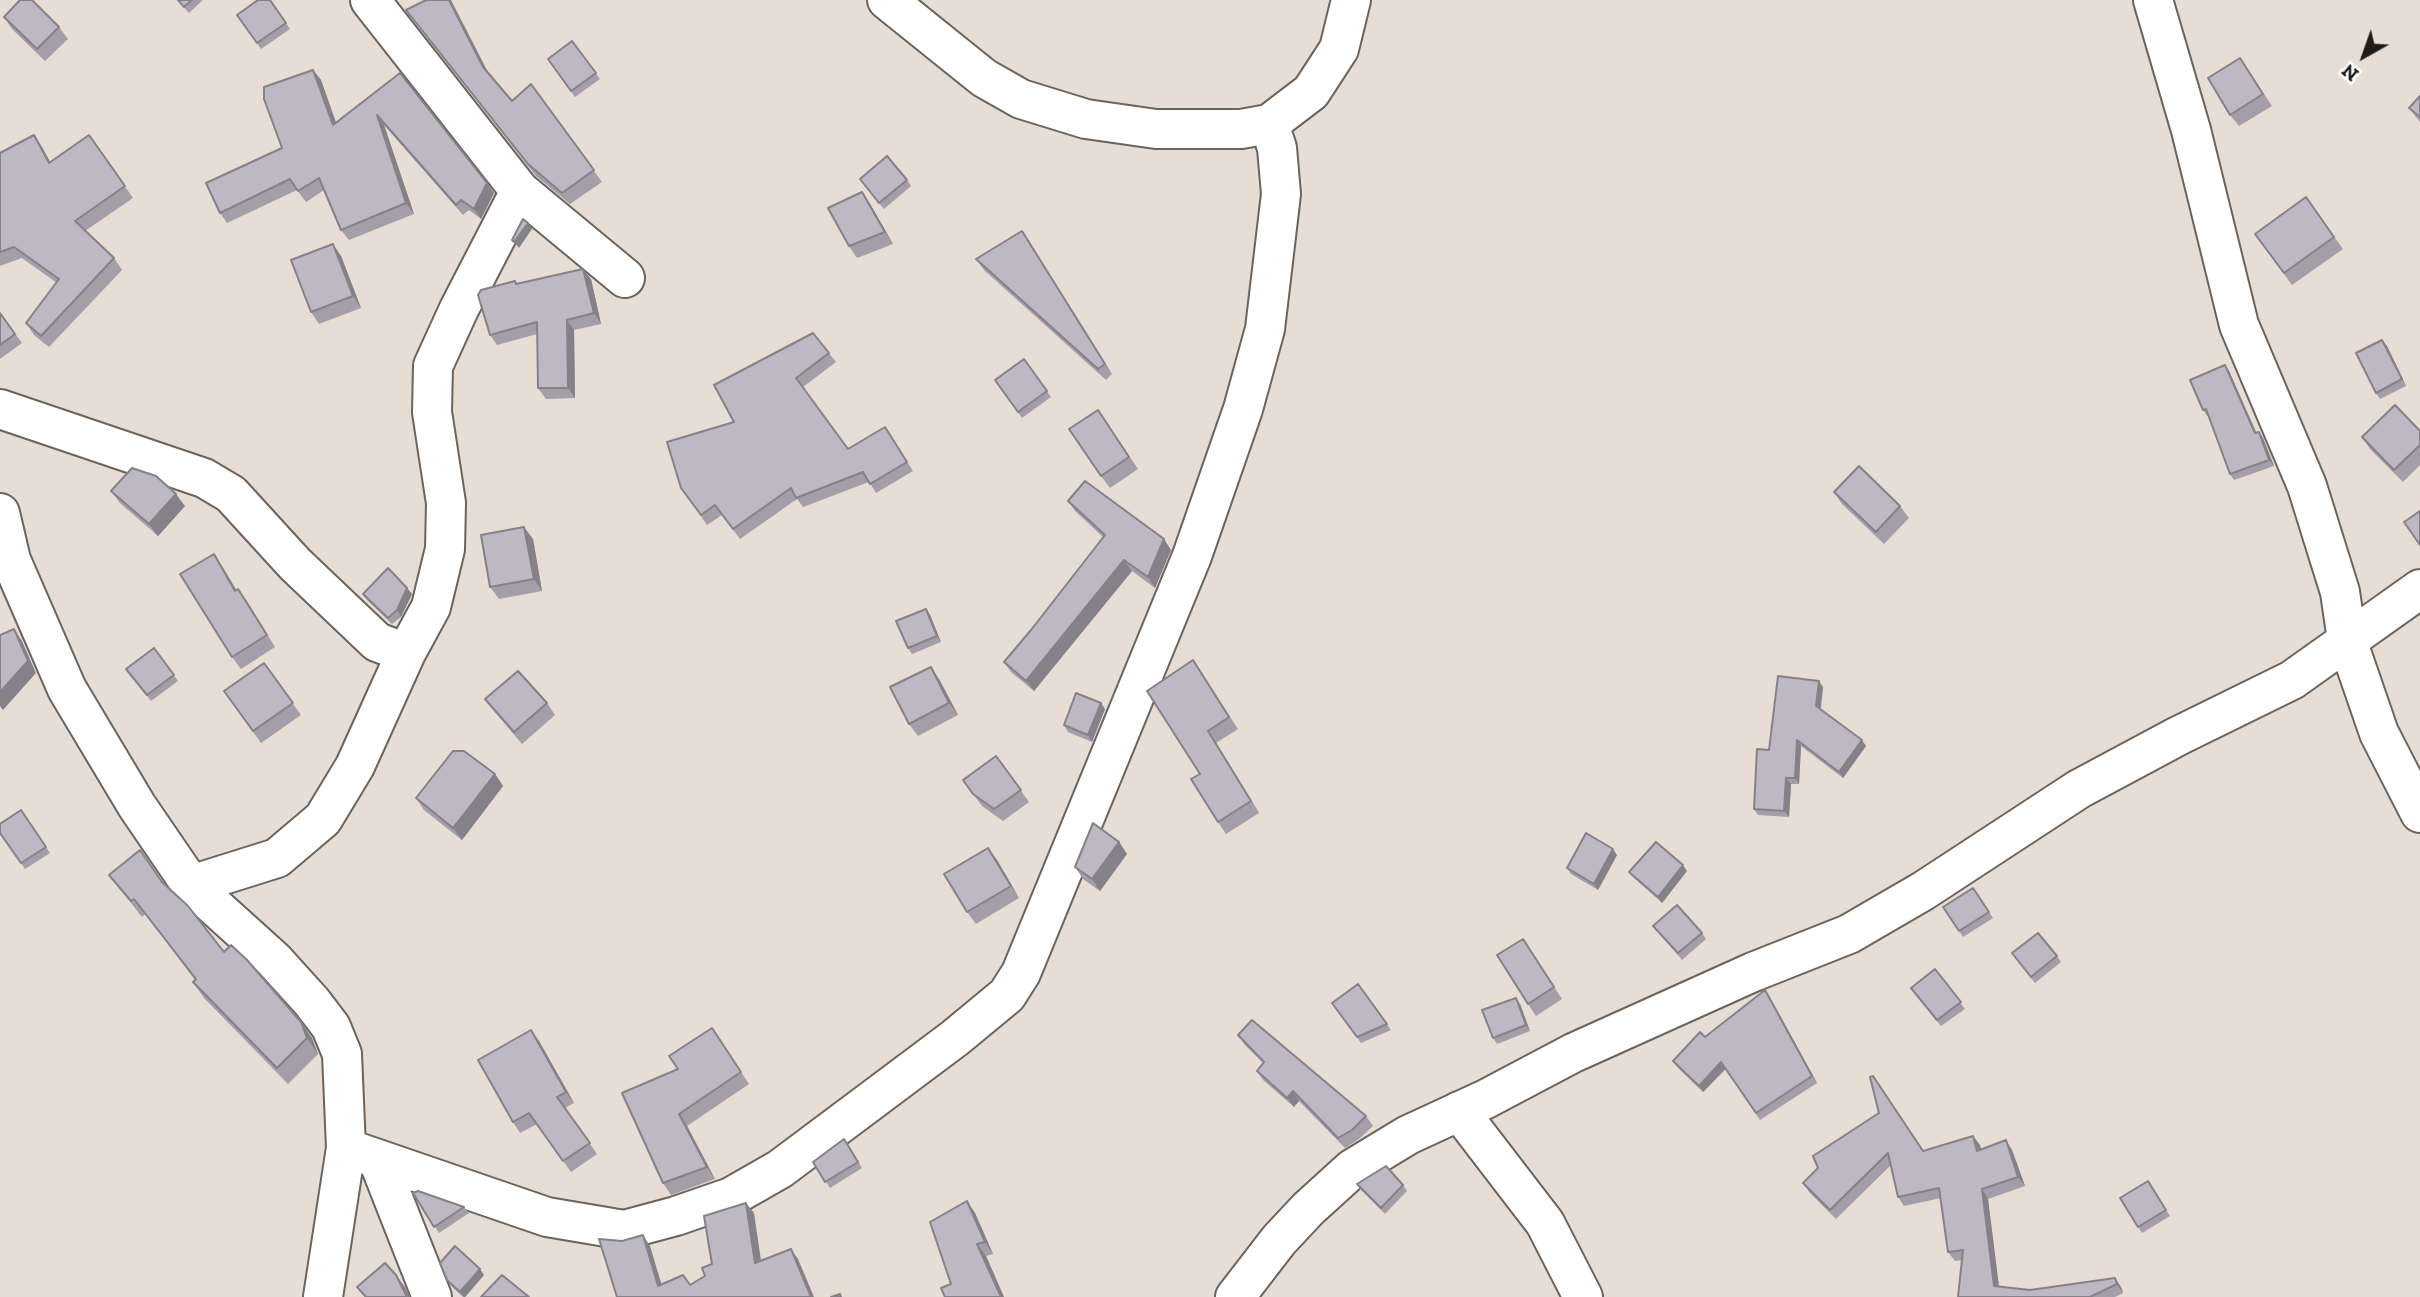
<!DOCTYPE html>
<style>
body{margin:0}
#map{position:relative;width:2420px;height:1297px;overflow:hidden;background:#e7ddd5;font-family:"Zilla Slab",serif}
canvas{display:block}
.north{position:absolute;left:2329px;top:21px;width:70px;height:70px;-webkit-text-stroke:5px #fff;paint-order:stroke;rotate:220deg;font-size:19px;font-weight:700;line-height:28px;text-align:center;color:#1f1b18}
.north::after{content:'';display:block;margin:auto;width:24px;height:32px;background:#1f1b18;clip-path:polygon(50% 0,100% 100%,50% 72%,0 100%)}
</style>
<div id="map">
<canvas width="2420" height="1297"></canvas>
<div class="north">N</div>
</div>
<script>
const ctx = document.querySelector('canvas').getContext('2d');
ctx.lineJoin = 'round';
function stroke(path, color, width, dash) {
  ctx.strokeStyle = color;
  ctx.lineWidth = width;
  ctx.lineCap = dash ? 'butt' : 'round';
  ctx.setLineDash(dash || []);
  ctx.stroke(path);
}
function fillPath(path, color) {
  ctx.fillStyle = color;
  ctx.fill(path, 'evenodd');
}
const minor = new Path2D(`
 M370 0 520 191 625 278
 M887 0 984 78 1021 99 1086 119 1156 129H1241L1269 124 1311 92 1339 49 1351 0
 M2153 0 2191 130 2239 325 2307 486 2340 592 2347 640 2379 733 2420 813
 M0 409 204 478 231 494 295 564 377 642 406 653 431 607 445 549 446 503 432 412 433 366 459 309 520 191
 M0 513 11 560 67 689 137 806 191 885 274 960 312 1002 331 1027 342 1054 346 1148 323 1297
 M191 885 277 858 323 819 355 766 406 653
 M1459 1111 1545 1223 1583 1297
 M346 1148 547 1217 624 1230 676 1216 731 1197 780 1169 955 1038 1007 995 1021 973 1192 556 1243 409 1265 329 1281 194 1277 148 1269 124
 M378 1160 432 1297
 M1235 1297 1279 1240 1308 1209 1352 1169 1408 1135 1486 1099 1573 1053 1753 972 1849 934 1923 891 2079 789 2178 736 2292 680 2420 589`);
const wall = new Path2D(`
 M177 0H203L189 13Z
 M270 0 290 29 261 49 237 15Z
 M406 10 488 73 512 101 531 84 602 182 570 204 536 176Z
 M4 17 59 27 68 39 45 61 12 29Z
 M572 41 600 79 575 97 548 59Z
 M2240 58 2272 106 2239 126 2230 115Z
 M313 70 321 80 336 122 400 73 494 193 481 219 469 210 463 215 384 125 414 214 349 240 341 230 324 190 306 202 297 190 227 223 220 213 282 148Z
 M2420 96V122L2409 108Z
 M89 135 133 198 85 231 114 258 122 270 49 347 34 335 26 323 57 283 22 258 0 266V153L42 147 50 162Z
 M907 180 911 186 884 209 864 185Z
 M2306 197 2343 249 2292 285 2255 234Z
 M870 204 893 244 857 258 849 246Z
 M1022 231 1112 374 1106 380 984 270 976 259Z
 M341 256 361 308 319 324 311 312Z
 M591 279 601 324 574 330 575 398 546 399 538 388 537 334 497 345 490 335 517 284Z
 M0 313 22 343 0 359Z
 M2387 346 2406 386 2380 399 2376 393Z
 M829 353 836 362 803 387 848 449 885 427 913 471 876 493 869 482 803 507 797 499 740 539 722 515 707 525 681 488 734 422Z
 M1024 359 1051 397 1022 418 995 380Z
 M2229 371 2256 432H2259L2263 438 2274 466 2234 480 2230 474 2208 416H2207L2203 410Z
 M1098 410 1138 469 1110 488 1101 476Z
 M2420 431V465L2403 482 2370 449 2362 437Z
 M111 491 185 506 158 536 120 503Z
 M1834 492 1900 506 1909 518 1884 544 1842 504Z
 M1068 501 1171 550 1155 588 1132 571 1034 691 1011 672 1004 662 1031 630 1103 537 1075 511Z
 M533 539 542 591 499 599 490 587Z
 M214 554 236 590 238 589 247 601 275 647 241 669 232 657Z
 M407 588 412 594 401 617 392 624 367 600 363 594Z
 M926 609 930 615 941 642 912 654 908 648Z
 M154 648 178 681 151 701 126 669Z
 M264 663 301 715 261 743 224 691Z
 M1201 672 1238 729 1216 743 1259 813 1226 834 1218 822 1200 774Z
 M939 679 958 715 918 736 909 724Z
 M1823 687 1821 709 1866 746 1843 778 1801 746 1799 784H1791L1789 817 1758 815 1754 809 1769 750Z
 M485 699 547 703 555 715 522 744 494 711Z
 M1105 709 1092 742 1068 732 1064 725Z
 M996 756 1029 802 1003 821 982 806 963 780Z
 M495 774 503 786 462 840 424 810 416 798Z
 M21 810 50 853 25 869 0 833Z
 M1119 842 1127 854 1100 891 1083 879 1075 867Z
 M1617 855 1598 890 1571 874 1567 868Z
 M997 860 1019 898 976 924 967 912Z
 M1687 871 1662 903 1634 878 1629 872Z
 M109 875 163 882 224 952 312 1038 318 1054 288 1084 204 998 193 982 195 980 145 914 142 917Z
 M1973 888 1993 918 1963 937 1943 907Z
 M1653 926 1702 933 1706 939 1682 960Z
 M1523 939 1562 999 1536 1016 1528 1004Z
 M2057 956 2061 962 2035 983 2016 959Z
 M1935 969 1965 1009 1941 1026 1916 994Z
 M1358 984 1391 1030 1361 1043 1332 1003Z
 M1769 996 1817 1083 1760 1120 1726 1069 1703 1092 1677 1067 1673 1061 1705 1037Z
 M1520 1004 1530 1031 1497 1044 1493 1038Z
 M712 1028 749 1084 687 1126 715 1179 671 1195 663 1183 678 1069Z
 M531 1030 539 1041 574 1103 565 1108 597 1154 571 1172 537 1124 520 1133 513 1122Z
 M1238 1035 1366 1116 1373 1126 1359 1139 1345 1148 1299 1101 1294 1107 1263 1080 1257 1071 1263 1063 1244 1044Z
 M844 1139 862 1168 830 1188 813 1162Z
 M1980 1145 1981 1149 2012 1150 2025 1186 1988 1199 1999 1287 2030 1290 2115 1278 2121 1287 2123 1293 2115 1297H1958L1962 1260 1955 1261 1948 1252 1941 1198 1904 1206 1898 1197 1891 1165 1836 1219 1809 1192 1803 1183 1818 1168 1813 1156 1923 1151Z
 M1357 1184 1403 1185 1407 1191 1385 1214 1361 1190Z
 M2152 1187 2170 1216 2142 1233 2120 1198Z
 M413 1193 464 1207 469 1213 439 1233Z
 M967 1201 975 1213 993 1254 986 1256 1004 1297H945L951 1284Z
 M484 1275 465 1297H463L451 1286 447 1280Z`);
const shadedWall = new Path2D(`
 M449 0H451L491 78 483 67Z
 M313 70 321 80 340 135 333 125Z
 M377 115 384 125 414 214 406 203Z
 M34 135 42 147 57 175 49 163Z
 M487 183 494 193 481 219 474 209Z
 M862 192 870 204 893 244 885 232Z
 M528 223 532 229 519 248 514 242Z
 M1022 231 1029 242 1112 374 1105 364Z
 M333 244 341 256 361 308 353 296Z
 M583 269 591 279 601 324 594 313Z
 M567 320 574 330 575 398 568 388Z
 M2382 340 2387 346 2406 386 2402 379Z
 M2225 365 2229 371 2259 439 2255 433Z
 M2259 432 2263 438 2274 466 2269 460Z
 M176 494 185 506 158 536 149 524Z
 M524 527 533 539 542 591 534 579Z
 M1164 539 1171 550 1155 588 1148 577Z
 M214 554 222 566 244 603 235 591Z
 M1124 560 1132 571 1034 691 1026 681Z
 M407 588 412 594 401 617 397 610Z
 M926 609 930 615 941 642 937 636Z
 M14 629 22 641 36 673 3 710 0 706V692Z
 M931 667 939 679 958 715 949 703Z
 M1819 681 1823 687 1820 712 1816 706Z
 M1101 703 1105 709 1092 742 1088 735Z
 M1208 731 1216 743 1259 813 1251 801Z
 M1797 740 1801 746 1799 784 1795 778Z
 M1862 740 1866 746 1843 778 1839 772Z
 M495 774 503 786 462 840 453 828Z
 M1786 778 1791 784 1789 817 1784 811Z
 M1119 842 1127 854 1100 891 1092 879Z
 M988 848 997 860 1019 898 1011 886Z
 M1613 849 1617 855 1598 890 1594 884Z
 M1683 865 1687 871 1662 903 1658 897Z
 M1765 990 1769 996 1817 1083 1812 1076Z
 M1516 998 1520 1004 1530 1031 1526 1025Z
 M301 1022 312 1038 318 1054 307 1038Z
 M531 1030 539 1041 574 1103 566 1092Z
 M1721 1062 1726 1068 1703 1092 1699 1086Z
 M1293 1091 1299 1101 1294 1107 1287 1098Z
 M679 1114 687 1126 715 1179 707 1167Z
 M1973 1136 1980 1145 1983 1160 1977 1151Z
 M2006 1140 2012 1150 2025 1186 2018 1177Z
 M1982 1189 1988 1199 2000 1295 1994 1286Z
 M967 1201 975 1213 993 1254 985 1242Z
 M746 1203 754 1213 763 1274 755 1263Z
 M643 1235 650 1246 665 1296 658 1286Z
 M977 1244 986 1256 1004 1297H1001Z
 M791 1249 798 1259 814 1297H811Z
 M480 1269 484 1275 465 1297H464L460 1292Z
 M396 1275 405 1287 410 1297H407Z
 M2115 1278 2121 1287 2123 1293 2117 1284Z`);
const building = new Path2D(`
 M20 0H32L59 27 37 49 4 17Z
 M178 0H192L184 7Z
 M258 0H270L286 23 257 43 237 15Z
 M426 0H449L483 67 512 101 531 84 594 170 562 193 528 164 406 10Z
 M572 41 596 73 571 91 548 59Z
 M2240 58 2263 94 2230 115 2208 78Z
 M313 70 333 125 400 73 487 183 474 209 461 200 456 205 377 115 406 203 341 230 319 178 298 191 290 179 220 213 206 183 282 148 264 99V87Z
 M2420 96V117L2409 108Z
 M34 135 49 163 89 135 125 186 75 221 114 258 41 336 26 323 59 279 14 247 0 252V153Z
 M887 156 907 180 879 203 860 179Z
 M862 192 885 232 849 246 828 208Z
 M2306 197 2334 237 2284 273 2255 234Z
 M523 219 528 223 514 242 512 240Z
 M1022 231 1105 364 1098 369 976 259Z
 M333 244 353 296 311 312 291 260Z
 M583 269 594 313 567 320 568 388H538L537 322 490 335 478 295 481 290 515 281 516 284Z
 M0 313 15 334 0 345Z
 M813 333 829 353 796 378 848 449 885 427 907 462 870 484 863 472 796 498 791 488 733 529 715 505 701 515 681 488 667 442 734 422 714 385Z
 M2382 340 2402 379 2376 393 2356 353Z
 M1024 359 1047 391 1018 412 995 380Z
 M2225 365 2255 433 2259 432 2269 460 2230 474 2206 409 2203 410 2190 380Z
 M2395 405 2420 431V445L2394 470 2362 437Z
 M1098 410 1129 457 1101 476 1069 429Z
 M1859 466 1900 506 1876 532 1834 492Z
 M132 468 156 476 176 494 149 524 111 491Z
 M1085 481 1164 539 1148 577 1124 560 1026 681 1004 662 1031 630 1105 535 1068 501Z
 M2420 511V545L2404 522Z
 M524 527 534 579 490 587 481 535Z
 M214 554 235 591 238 589 267 635 232 657 180 574Z
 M388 568 407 588 397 610 388 618 363 594Z
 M926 609 937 636 908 648 896 621Z
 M14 629 28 661 0 692V635Z
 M154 648 174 675 147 695 126 669Z
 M1193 660 1229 717 1208 731 1251 801 1218 822 1191 779 1200 774 1147 691Z
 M264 663 293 703 253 731 224 691Z
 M931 667 949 703 909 724 890 687Z
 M518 671 547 703 514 732 485 699Z
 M1778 676 1819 681 1816 706 1862 740 1839 772 1797 740 1795 778H1786L1784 811 1754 809 1757 749 1769 750Z
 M1076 693 1101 703 1088 735 1064 725Z
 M453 751H464L495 774 453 828 416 798Z
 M996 756 1021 790 994 809 973 794 963 780Z
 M21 810 46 847 21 863 0 833V824Z
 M1093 823 1119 842 1092 879 1075 867Z
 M1586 833 1613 849 1594 884 1567 868Z
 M1656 842 1683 865 1658 897 1629 872Z
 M988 848 1011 886 967 912 944 874Z
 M140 850 162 882 188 906 224 952 231 945 247 960 301 1022 307 1038 277 1068 193 982 196 979 134 899 131 901 109 875Z
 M1973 888 1989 912 1959 931 1943 907Z
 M1677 905 1702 933 1678 953 1653 926Z
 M2038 933 2057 956 2031 977 2012 953Z
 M1523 939 1554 987 1528 1004 1497 955Z
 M1935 969 1961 1002 1937 1020 1911 988Z
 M1358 984 1387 1024 1357 1037 1332 1003Z
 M1765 990 1812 1076 1756 1113 1721 1062 1699 1086 1673 1061 1700 1032 1705 1037Z
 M1516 998 1526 1025 1493 1038 1482 1010Z
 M1252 1020 1366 1116 1352 1130 1338 1138 1293 1091 1287 1098 1257 1071 1264 1062 1238 1035Z
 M712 1028 741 1072 679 1114 707 1167 663 1183 622 1093 678 1069 669 1056Z
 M531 1030 566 1092 557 1097 590 1143 563 1161 529 1113 513 1122 478 1060Z
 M1873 1076 1923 1151 1973 1136 1977 1151 2006 1140 2018 1177 1982 1189 1994 1286 2030 1290 2115 1278 2117 1284 2090 1297H1958L1963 1250 1948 1252 1939 1188 1898 1197 1888 1153 1830 1210 1803 1183 1818 1168 1813 1156 1879 1113 1870 1077Z
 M844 1139 858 1162 825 1182 813 1162Z
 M1386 1166 1403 1185 1381 1208 1357 1184Z
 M2148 1181 2166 1210 2138 1227 2120 1198Z
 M418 1191 464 1207 434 1227 413 1193Z
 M967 1201 985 1242 977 1244 1001 1297H945L941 1288 951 1284 930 1222Z
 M746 1203 755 1263 791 1249 811 1297H617L599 1239 622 1241 643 1235 658 1286 683 1275 690 1285 705 1276 702 1268 712 1264 704 1216Z
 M455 1246 480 1269 460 1292 447 1280 440 1263Z
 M385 1263 396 1275 407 1297H366L357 1287Z
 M502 1275 529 1297H481Z
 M840 1294 841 1297H831Z`);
stroke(minor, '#6c635c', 42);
stroke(minor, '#fff', 38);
fillPath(wall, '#a39ea8');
fillPath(shadedWall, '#848188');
fillPath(building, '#bdb8c3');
stroke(building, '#848188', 2);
</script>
